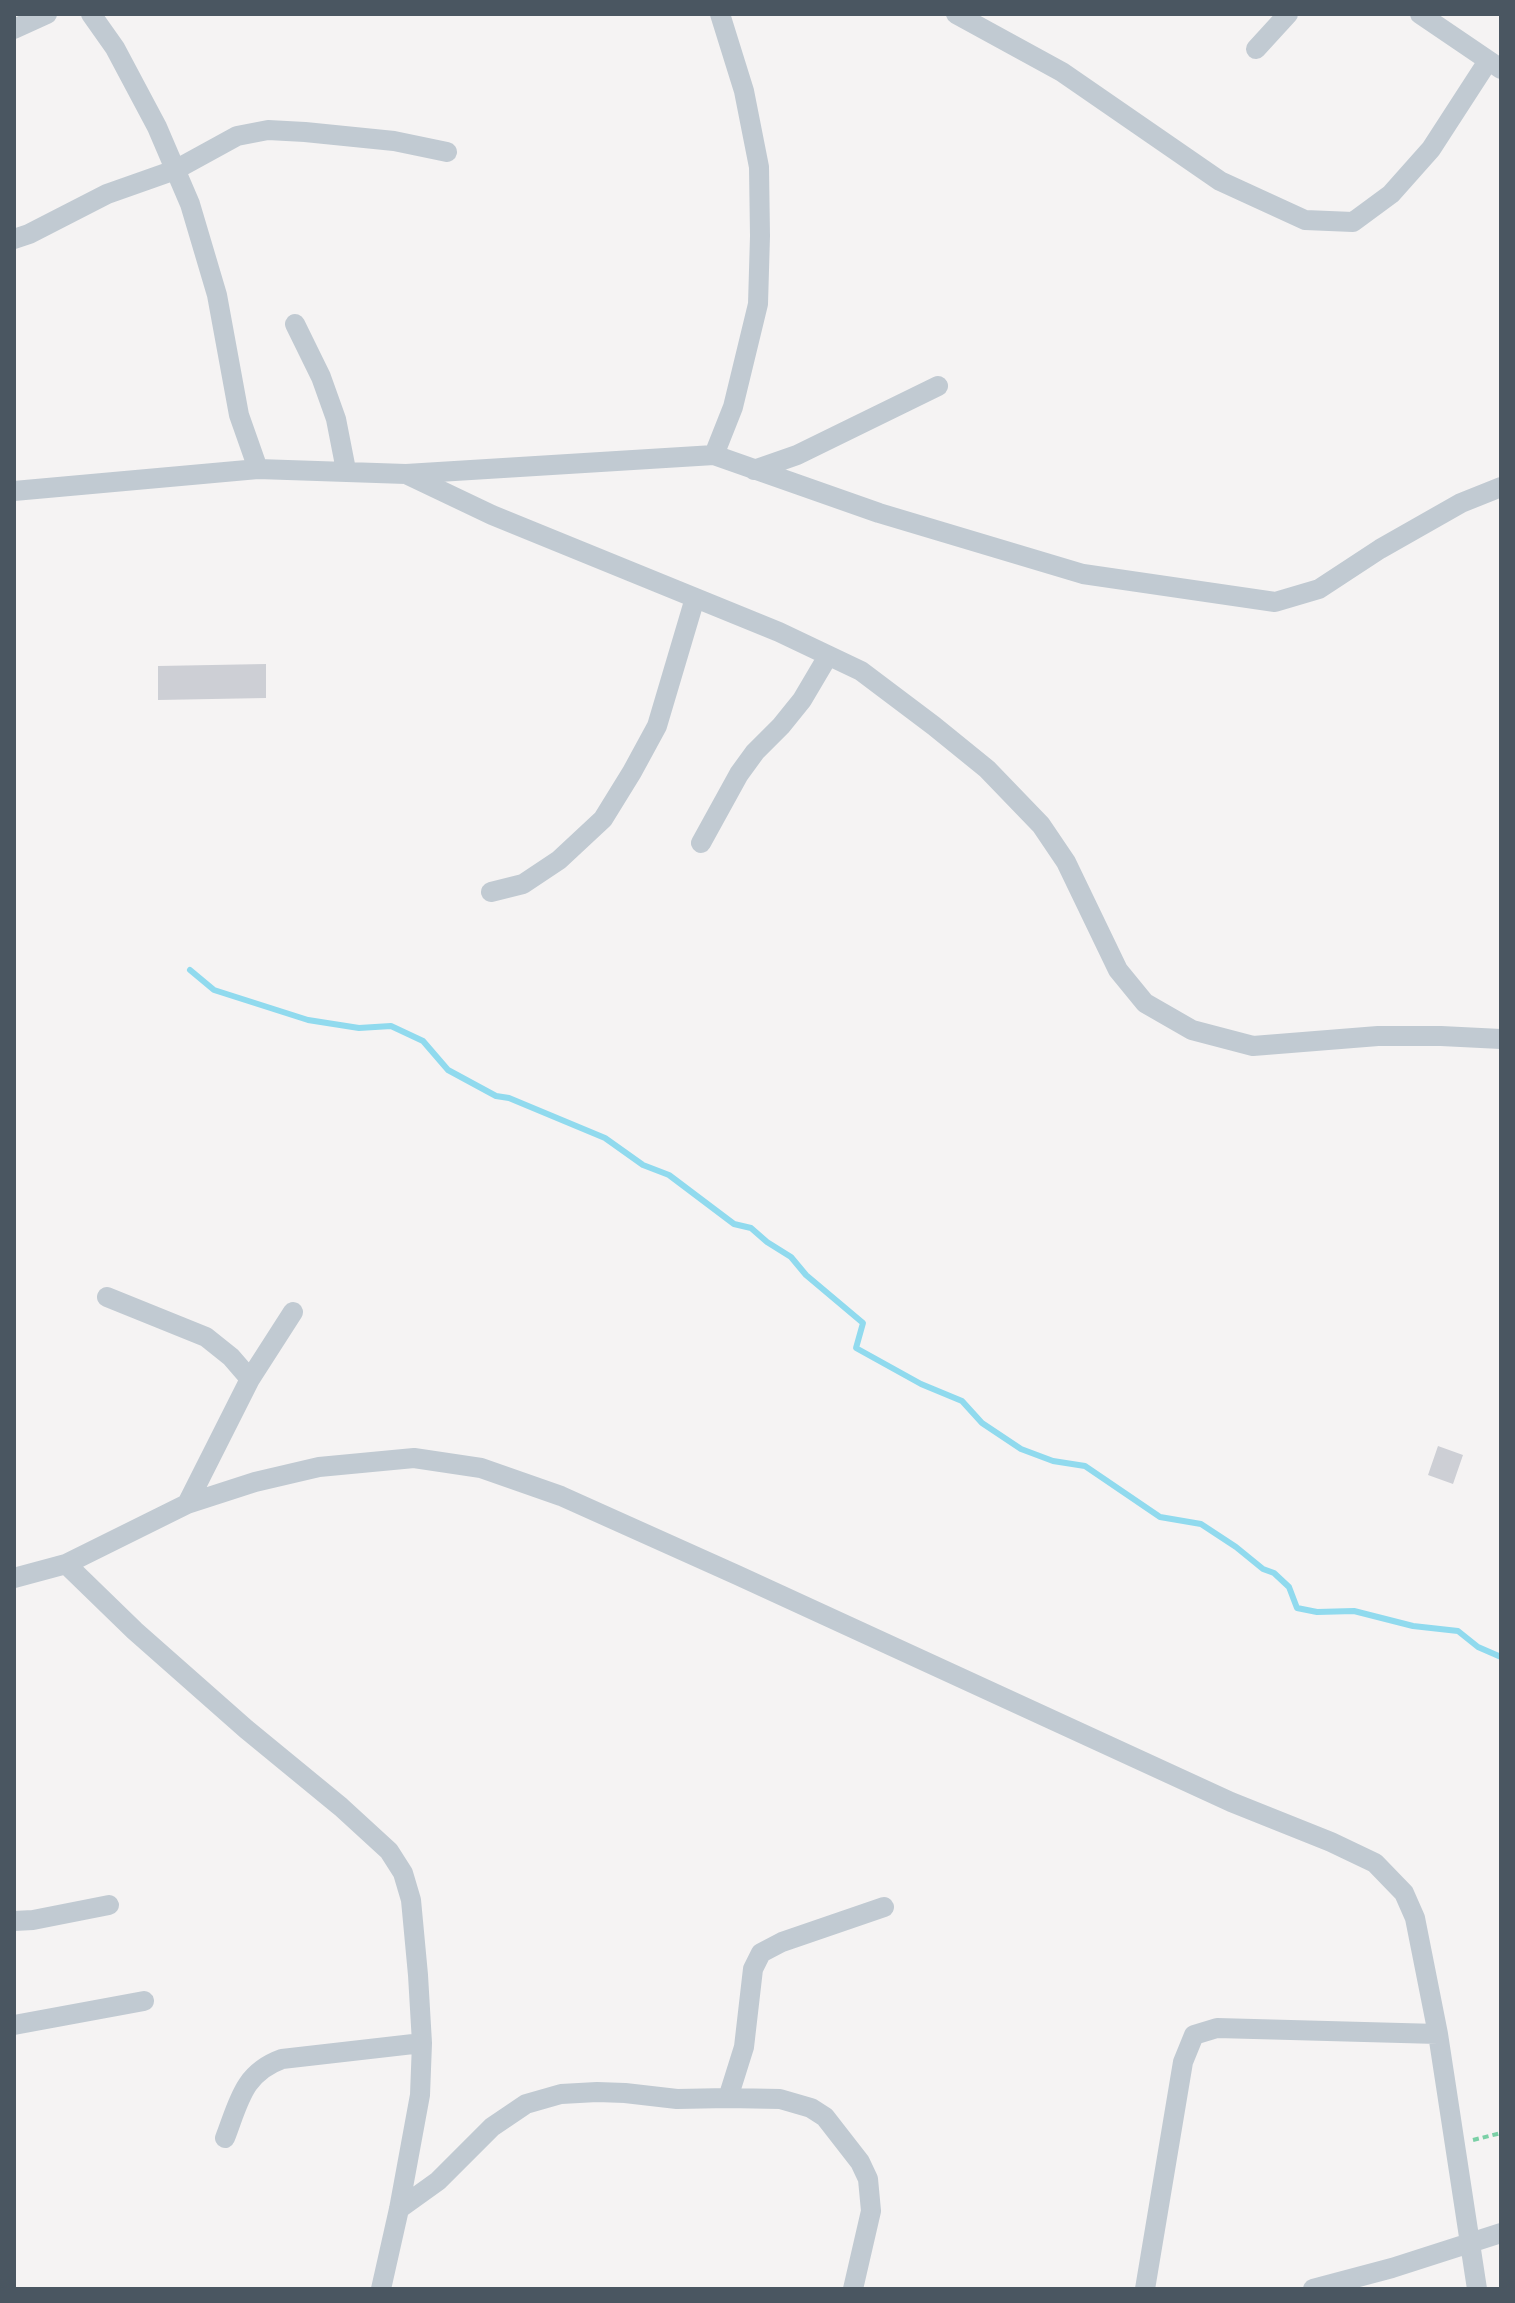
<!DOCTYPE html>
<style>
body{margin:0}
#map{position:relative;width:1515px;height:2303px;overflow:hidden;background:#f5f3f3;font-family:"IBM Plex Sans",sans-serif}
canvas{display:block}
.frame{position:absolute;inset:0;border:16px solid #4a5661;pointer-events:none}
</style>
<div id="map">
<canvas width="1515" height="2303"></canvas>
<div class="frame"></div>
</div>
<script>
const ctx = document.querySelector('canvas').getContext('2d');
ctx.lineJoin = 'round';
function stroke(path, color, width, dash) {
  ctx.strokeStyle = color;
  ctx.lineWidth = width;
  ctx.lineCap = dash ? 'butt' : 'round';
  ctx.setLineDash(dash || []);
  ctx.stroke(path);
}
function fillPath(path, color) {
  ctx.fillStyle = color;
  ctx.fill(path, 'evenodd');
}
const stream = new Path2D(`
 M190 970 214 990 308 1020 359 1028 391 1026 423 1041 448 1070 496 1096 509 1098 605 1138 643 1165 669 1175 734 1224 751 1228 767 1242 791 1257 806 1275 863 1323 856 1348 921 1384 962 1401 982 1423 1021 1449 1053 1461 1085 1466 1160 1517 1201 1524 1236 1547 1263 1569 1274 1573 1289 1587 1297 1608 1317 1612 1354 1611 1413 1626 1458 1631 1478 1647 1501 1657`);
const building = new Path2D(`
 M266 664V698L158 700V666Z
 M1438 1446 1463 1455 1453 1484 1428 1475Z`);
const path = new Path2D(`
 M1473 2140 1501 2133`);
const street = new Path2D(`
 M91 14 115 48 157 127 190 204 217 295 239 415 258 469
 M956 14 1062 72 1220 181 1305 220 1353 222 1391 194 1431 149 1488 61
 M1420 14 1501 69
 M14 29 47 14
 M1256 49 1288 14
 M14 239 29 234 107 194 175 170 237 136 268 130 305 132 394 141 447 152
 M295 324 321 377 336 419 346 470
 M714 455 733 407 758 304 760 236 759 167 744 91 720 14
 M754 470 797 455 938 386
 M408 475 492 515 779 632 861 671 934 726 987 769 1041 825 1066 862 1118 970 1145 1003 1192 1030 1253 1046 1378 1036H1441L1501 1039
 M14 491 258 469 406 474 714 455 879 513 1083 574 1275 602 1319 589 1380 549 1461 503 1501 487
 M701 843 739 774 755 752 781 726 802 700 828 656
 M491 892 523 884 559 860 603 819 632 772 657 726 695 598
 M107 1297 206 1337 231 1357 250 1379
 M187 1504 250 1379 293 1312
 M66 1564 135 1631 246 1729 341 1807 389 1851 403 1873 411 1900 418 1975 422 2043 420 2095 399 2209 381 2289
 M14 1578 66 1564 187 1504 255 1482 319 1467 414 1458 481 1468 561 1496 737 1575 1231 1802 1331 1842 1375 1863 1404 1893 1415 1918 1438 2034 1477 2289
 M14 1921 33 1920 109 1905
 M14 2025 144 2001
 M728 2098 744 2047 753 1969 761 1953 782 1942 884 1907
 M225 2138C239 2102 243 2073 282 2059L422 2043
 M399 2209 438 2181 492 2127 526 2104 561 2094 597 2092 625 2093 677 2099 728 2098 780 2099 811 2108 825 2117 860 2162 868 2179 871 2211 853 2289
 M1145 2289 1183 2062 1194 2035 1217 2028 1438 2034
 M1313 2289 1392 2268 1501 2233`);
stroke(stream, '#90daee', 6);
fillPath(building, '#cdcfd5');
stroke(path, '#7ad0a6', 4, [6, 4]);
stroke(street, '#c1cad2', 20);
</script>
